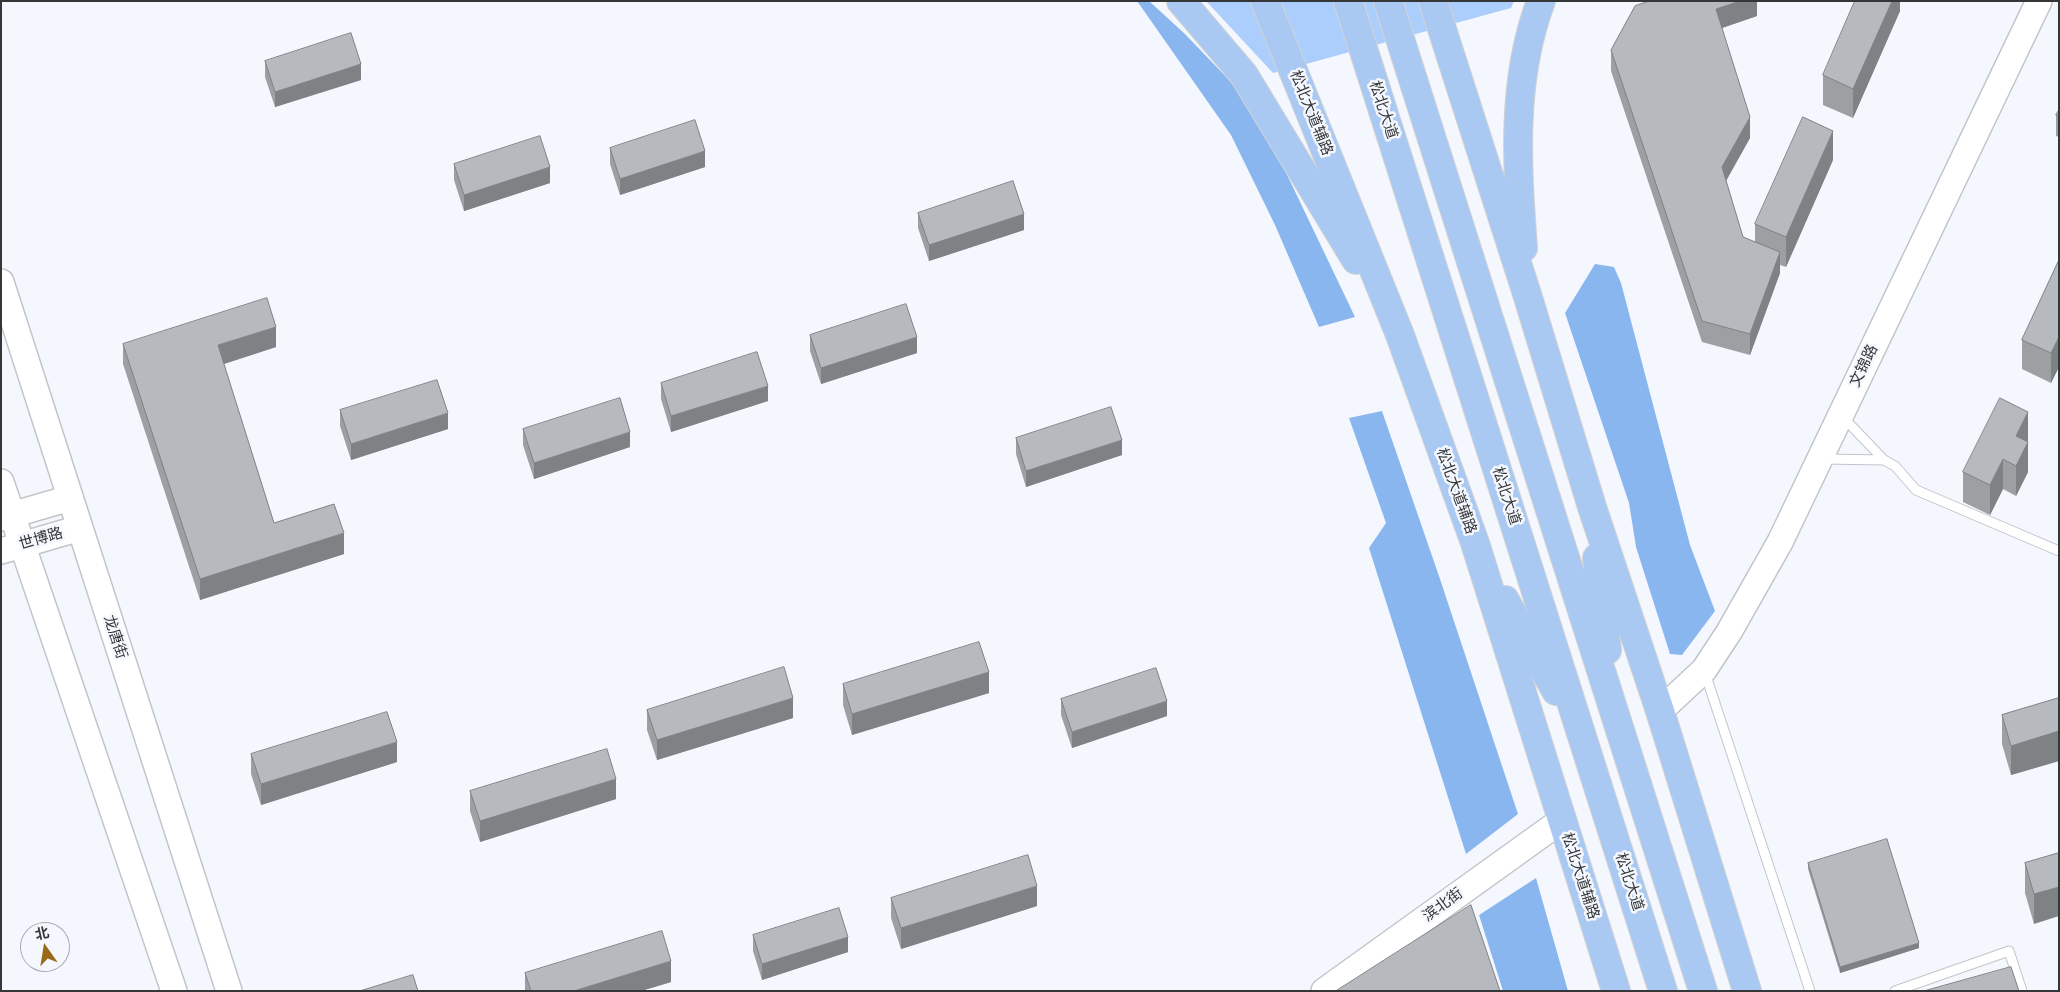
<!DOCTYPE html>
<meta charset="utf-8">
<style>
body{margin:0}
#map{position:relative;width:2060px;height:992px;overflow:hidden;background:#f4f8fe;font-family:Manrope,"Noto Sans SC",sans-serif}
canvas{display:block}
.frame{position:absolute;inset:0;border:2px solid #353638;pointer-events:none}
.north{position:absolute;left:20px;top:922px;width:50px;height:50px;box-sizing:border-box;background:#f4f8fe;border:1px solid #a8aaaf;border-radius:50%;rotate:347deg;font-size:14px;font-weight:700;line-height:20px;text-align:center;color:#353638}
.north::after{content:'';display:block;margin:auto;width:18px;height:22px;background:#996a1a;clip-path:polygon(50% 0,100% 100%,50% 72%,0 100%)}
</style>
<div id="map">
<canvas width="2060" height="992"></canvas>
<div class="frame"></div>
<div class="north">北</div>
</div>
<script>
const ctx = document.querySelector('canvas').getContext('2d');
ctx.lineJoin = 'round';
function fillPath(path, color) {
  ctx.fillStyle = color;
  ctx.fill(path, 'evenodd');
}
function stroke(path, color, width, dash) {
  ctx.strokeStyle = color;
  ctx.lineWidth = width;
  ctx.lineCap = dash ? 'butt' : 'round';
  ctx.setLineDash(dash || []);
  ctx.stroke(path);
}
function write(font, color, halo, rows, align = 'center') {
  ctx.font = font + ' Manrope,"Noto Sans SC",sans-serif';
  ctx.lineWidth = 5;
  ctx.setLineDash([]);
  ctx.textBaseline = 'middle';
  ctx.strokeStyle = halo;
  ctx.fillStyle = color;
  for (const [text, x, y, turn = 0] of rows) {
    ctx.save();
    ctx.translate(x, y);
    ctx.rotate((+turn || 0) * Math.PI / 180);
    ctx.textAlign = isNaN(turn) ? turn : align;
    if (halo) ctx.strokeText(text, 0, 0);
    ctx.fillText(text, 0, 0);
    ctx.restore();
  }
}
const green = new Path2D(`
 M1206 1H1514L1511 8 1273 73Z`);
const forest = new Path2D(`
 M1137 1H1149L1185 34 1232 83 1270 139 1355 317 1319 327 1275 225 1231 135Z
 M1595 264 1614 267 1621 283 1690 545 1715 611 1682 655 1670 654 1636 547 1629 503 1565 313Z
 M1382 411 1440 579 1518 814 1466 854 1369 548 1386 523 1349 418Z
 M1536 878 1568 991H1503L1479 915Z`);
const lane = new Path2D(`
 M1823 459 1884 460 1842 416
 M1884 460 1895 466 1916 490 2059 551
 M1705 673 1810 991
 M1895 991 2009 951 2022 991`);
const secondary = new Path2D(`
 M1 282 229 991
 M1 482 174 991
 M1 518 70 498
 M1 551 80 528
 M1660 711 1704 670 1729 632 1780 542 2039 1
 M1324 991 1562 820`);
const highway = new Path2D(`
 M1181 1 1244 75 1356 260
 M1265 1 1400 335 1475 543 1616 991
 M1348 1 1663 991
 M1388 1 1703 991
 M1433 1 1527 294 1592 507 1660 711 1747 991
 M1523 248C1517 165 1511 81 1541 1
 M1597 558 1607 650
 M1505 600 1556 691`);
const wall = new Path2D(`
 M1757 1V16L1722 28 1750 138 1726 181 1743 237 1755 242V224L1833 160 1786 267 1780 265V273L1750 355 1702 342 1611 71V50Z
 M1900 1V11L1853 118 1823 105V75Z
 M265 61 361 80 275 107 265 77Z
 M2059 110V137L2056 136V115Z
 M610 148 705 167 620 195 610 164Z
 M454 164 550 183 464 211 454 180Z
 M918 213 1024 230 929 261 918 228Z
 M2059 260V367L2051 383 2022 369V340Z
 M810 335 917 353 821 384 810 351Z
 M123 344 276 347 223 364 274 523 344 554 200 600 123 364Z
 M661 383 768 401 671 432 661 399Z
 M340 410 448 429 351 460 340 426Z
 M2028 412V472L2016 496 2003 489 1990 515 1963 502V472Z
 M523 429 630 447 534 479 523 445Z
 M1016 438 1122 455 1026 487 1016 454Z
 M843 684 989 693 852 735 843 705Z
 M2059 698V761L2011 775 2002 744V715Z
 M1061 699 1167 716 1072 748 1061 715Z
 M647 710 793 718 657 760 647 730Z
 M251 754 397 762 261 805 251 774Z
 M470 791 616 799 480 842 470 811Z
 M2059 853 2034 924 2025 893V863Z
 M1808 863 1919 948 1840 973 1808 869Z
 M891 898 1037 906 901 949 891 918Z
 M753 935 848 952 762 980 753 951Z
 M525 973 671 982 641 991H525Z`);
const shadedWall = new Path2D(`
 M1740 1H1757V16L1716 30V9Z
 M1892 1H1900V11L1853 118V89Z
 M361 64V80L275 107V92Z
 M1750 117V138L1722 188V167Z
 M1833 131V160L1786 267V237Z
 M705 151V167L620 195V179Z
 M550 167V183L464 211V195Z
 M1024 214V230L929 261V245Z
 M1780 252V273L1750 355V334Z
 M276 327V347L218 366V345Z
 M917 337V353L821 384V368Z
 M2059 337V367L2051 383V353Z
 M768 386V401L671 432V416Z
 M2028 412V472L2016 496V436Z
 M448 413V429L351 460V444Z
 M630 432V447L534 479V463Z
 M1122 440V455L1026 487V471Z
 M2003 459V489L1990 515V485Z
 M344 533V554L200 600V579Z
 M989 672V693L852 735V714Z
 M793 698V718L657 760V740Z
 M1167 701V716L1072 748V732Z
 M2059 731V761L2011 775V746Z
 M397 742V762L261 805V784Z
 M616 779V799L480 842V821Z
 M1037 886V906L901 949V928Z
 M2059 887V916L2034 924V894Z
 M848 937V952L762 980V964Z
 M1919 943V948L1840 973V967Z
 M671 961V982L641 991H574Z`);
const building = new Path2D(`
 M1650 1H1740L1716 9 1750 117 1722 167 1743 237 1780 252 1750 334 1702 321 1611 50 1635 6Z
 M1855 1H1892L1853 89 1823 75Z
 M351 33 361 64 275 92 265 61Z
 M2059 110V116L2056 115Z
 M1803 117 1833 131 1786 237 1755 224Z
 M695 120 705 151 620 179 610 148Z
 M540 136 550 167 464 195 454 164Z
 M1013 181 1024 214 929 245 918 213Z
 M2059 260V337L2051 353 2022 340Z
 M267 298 276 327 218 345 274 523 334 504 344 533 200 579 123 344Z
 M906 304 917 337 821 368 810 335Z
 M757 352 768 386 671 416 661 383Z
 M437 380 448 413 351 444 340 410Z
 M620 398 630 432 534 463 523 429Z
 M2000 398 2028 412 2016 436 2028 442 2016 466 2003 459 1990 485 1963 472Z
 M1111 407 1122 440 1026 471 1016 438Z
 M979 642 989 672 852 714 843 684Z
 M784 667 793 698 657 740 647 710Z
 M1156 668 1167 701 1072 732 1061 699Z
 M2059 698V731L2011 746 2002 715Z
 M387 712 397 742 261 784 251 754Z
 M607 749 616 779 480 821 470 791Z
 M1887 839 1919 943 1840 967 1808 863Z
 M2059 853V887L2034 894 2025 863Z
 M1028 855 1037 886 901 928 891 898Z
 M1471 905 1500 991H1336Z
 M839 908 848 937 762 964 753 935Z
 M662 931 671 961 574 991H531L525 973Z
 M2011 967 2019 991H1924Z
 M413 975 418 991H360Z`);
const streetNames = [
 ["松北大道",1383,110,72],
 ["松北大道辅路",1311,113,68],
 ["文锦路",1864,366,-64],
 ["松北大道辅路",1456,491,70],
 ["松北大道",1506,496,72],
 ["世博路",41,539,-16],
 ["龙唐街",115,637,72],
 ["松北大道辅路",1580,876,72],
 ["松北大道",1629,882,72],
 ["滨北街",1443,905,-36]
];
fillPath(green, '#accefd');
fillPath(forest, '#8ab6f0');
stroke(lane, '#c1c5ca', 11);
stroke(secondary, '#c1c5ca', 28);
stroke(highway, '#d3d3d3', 30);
stroke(lane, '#fff', 9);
stroke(secondary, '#fff', 25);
stroke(highway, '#aac9f2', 28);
fillPath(wall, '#9da0a3');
fillPath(shadedWall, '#7f8285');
fillPath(building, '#b6babe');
stroke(building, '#7f8285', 1);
write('15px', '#353638', '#f4f8fe', streetNames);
</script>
